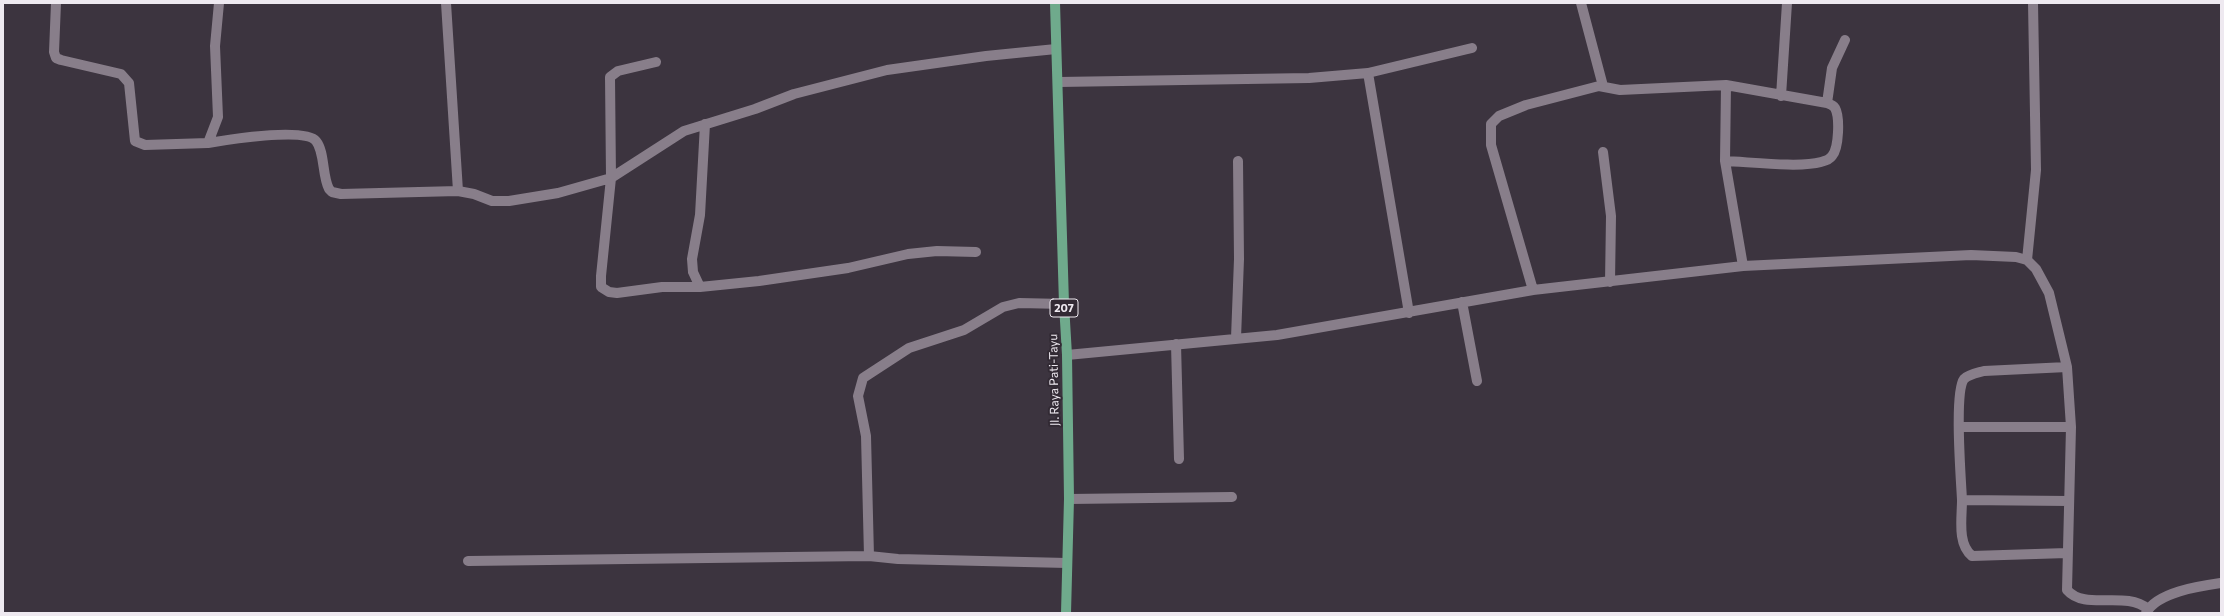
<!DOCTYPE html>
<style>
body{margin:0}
#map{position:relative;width:2224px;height:616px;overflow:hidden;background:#3c343f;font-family:Commissioner,sans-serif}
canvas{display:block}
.frame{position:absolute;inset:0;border:4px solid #eee9f0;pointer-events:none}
</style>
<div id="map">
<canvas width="2224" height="616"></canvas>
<div class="frame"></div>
</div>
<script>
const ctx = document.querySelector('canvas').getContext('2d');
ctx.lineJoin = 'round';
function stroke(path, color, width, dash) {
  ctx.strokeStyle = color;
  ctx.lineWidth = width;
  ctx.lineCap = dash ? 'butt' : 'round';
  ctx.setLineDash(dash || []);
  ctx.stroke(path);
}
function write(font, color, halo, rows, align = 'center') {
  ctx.font = font + ' Commissioner,sans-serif';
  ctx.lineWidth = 4;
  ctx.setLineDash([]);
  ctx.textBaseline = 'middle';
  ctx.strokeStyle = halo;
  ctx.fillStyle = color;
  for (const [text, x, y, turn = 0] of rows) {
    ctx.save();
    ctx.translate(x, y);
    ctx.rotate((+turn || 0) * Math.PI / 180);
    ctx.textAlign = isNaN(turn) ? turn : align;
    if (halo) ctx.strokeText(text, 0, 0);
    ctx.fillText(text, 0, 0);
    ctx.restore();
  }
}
const minor = new Path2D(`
 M56 3 54 52 56 58 61 60 121 74 129 83 135 141 145 145 208 143
 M219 3 215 46 218 117 208 143C226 140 305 127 316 141 325 152 322 176 329 189L332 192 341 194 458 191 474 194 492 201H509L558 193 611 178 684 131 755 109 794 94 887 70 986 56 1056 49
 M446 3 458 191
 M1581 3 1603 86
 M656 62 618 71 610 77 611 178 601 276V287L609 292 617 293 662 287H700
 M1059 82 1309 78 1368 73
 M1726 85 1725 161 1743 266
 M1781 96 1787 3
 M1827 103 1832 68 1845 40
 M705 124 700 215 692 259 693 272 700 287 759 281 848 268 908 254 937 251 976 252
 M1603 152 1611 216 1610 282
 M2027 260 2036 170 2033 3
 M1533 290 1491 145V124L1499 116 1526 105 1599 86 1620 90 1726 85 1827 103C1830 104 1833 105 1835 108 1840 117 1839 148 1832 156 1830 159 1825 161 1821 162 1800 168 1750 162 1725 161
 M1462 302 1477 381
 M1409 313 1368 73 1472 48
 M1236 338 1239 259 1238 161
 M1176 344 1179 459
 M1067 355 1277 335 1533 290 1743 266 1971 255 2016 257 2027 260 2036 269 2049 293 2067 367 2071 427 2067 590C2085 611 2125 590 2148 609
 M2067 367 1984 371C1977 373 1969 374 1964 379 1954 392 1961 479 1962 500L2069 501
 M1959 427H2071
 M1069 499 1232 497
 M1962 500C1962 518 1957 544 1972 556L2067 553
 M869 556 866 436 858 396 863 378 909 348 964 330 1003 307 1019 303 1064 304
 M468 561 869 556 898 559 1067 563
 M2146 613C2157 592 2200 586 2221 583`);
const major = new Path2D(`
 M1055 3 1064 304 1067 355 1069 499 1066 613`);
const shields = [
 [1064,308,28]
];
const shieldNames = [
 ["207",1064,308]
];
const streetNames = [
 ["Jl. Raya Pati-Tayu",1054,380,-91]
];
stroke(minor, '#887e8a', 10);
stroke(major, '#6faa8c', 10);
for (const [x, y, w] of shields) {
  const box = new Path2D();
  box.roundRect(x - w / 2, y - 9, w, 18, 3);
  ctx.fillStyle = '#322a34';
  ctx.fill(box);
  stroke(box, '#eee9f0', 1);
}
write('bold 11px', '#eee9f0', null, shieldNames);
write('12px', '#eee9f0', '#322a34', streetNames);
</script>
